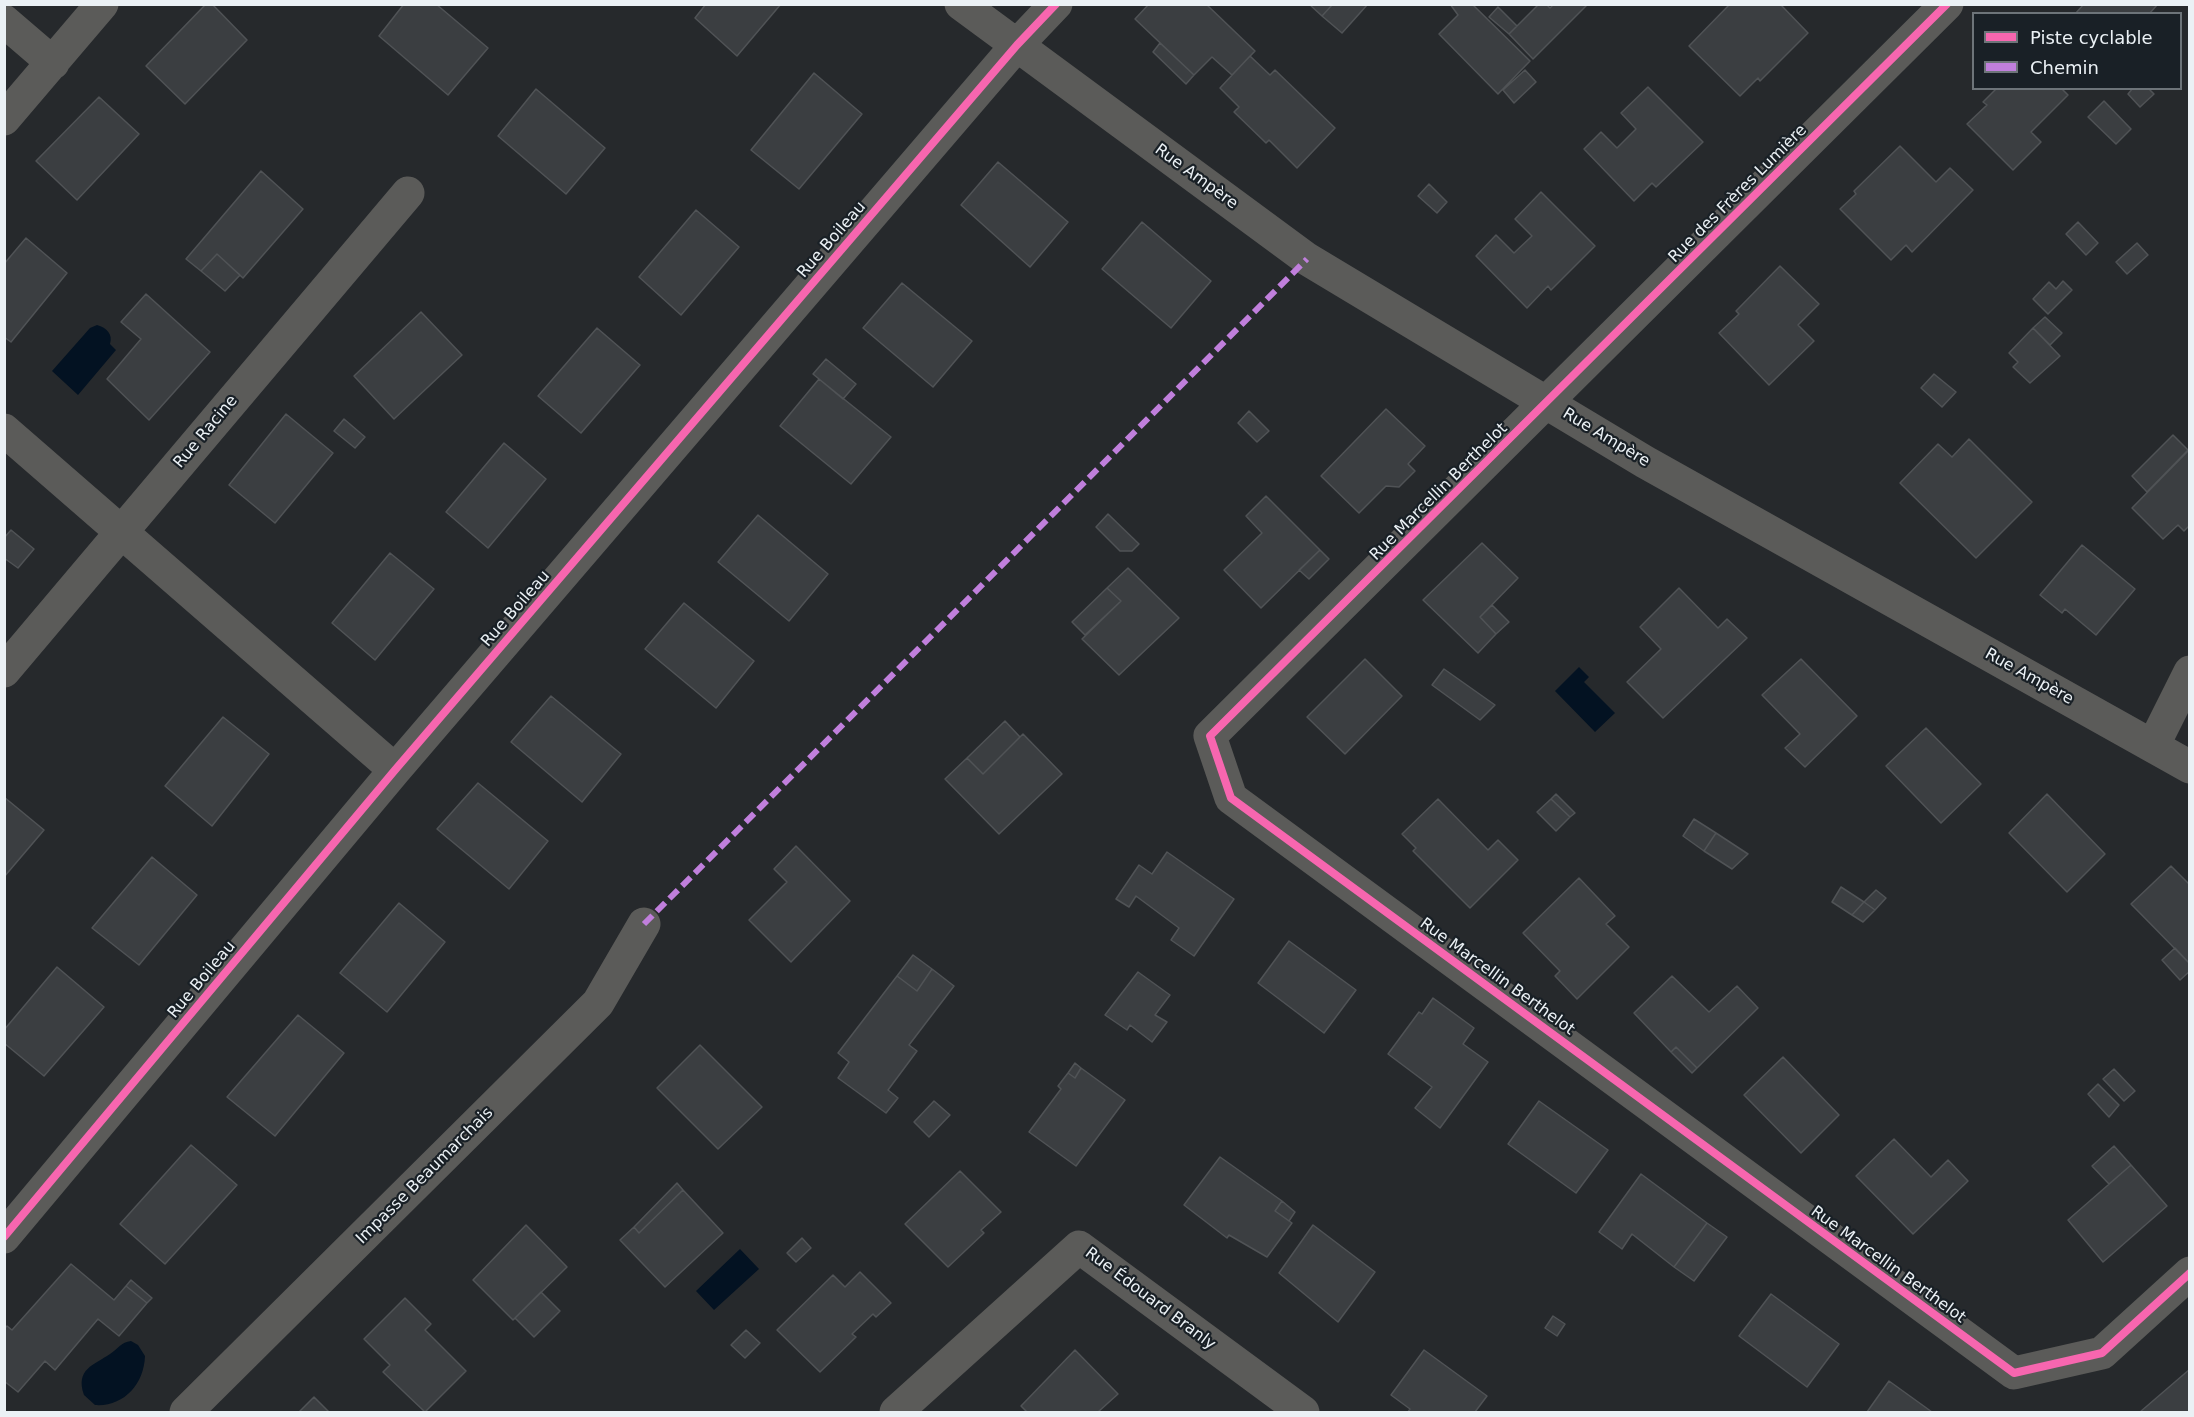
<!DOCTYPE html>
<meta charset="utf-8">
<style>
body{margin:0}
#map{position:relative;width:2194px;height:1417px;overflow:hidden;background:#26292c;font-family:"DejaVu Sans",sans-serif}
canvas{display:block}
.frame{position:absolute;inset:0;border:6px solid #ebf1f5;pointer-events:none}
.legend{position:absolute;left:1972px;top:12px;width:210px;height:78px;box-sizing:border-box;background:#192026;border:2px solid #6d7479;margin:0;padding:8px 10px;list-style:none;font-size:18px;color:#ebf1f5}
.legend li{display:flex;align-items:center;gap:12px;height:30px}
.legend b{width:30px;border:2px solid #6d7479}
</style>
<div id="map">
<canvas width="2194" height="1417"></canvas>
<div class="frame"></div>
<ul class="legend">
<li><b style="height:8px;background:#f766af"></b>Piste cyclable</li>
<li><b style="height:8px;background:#c07fdc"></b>Chemin</li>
</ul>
</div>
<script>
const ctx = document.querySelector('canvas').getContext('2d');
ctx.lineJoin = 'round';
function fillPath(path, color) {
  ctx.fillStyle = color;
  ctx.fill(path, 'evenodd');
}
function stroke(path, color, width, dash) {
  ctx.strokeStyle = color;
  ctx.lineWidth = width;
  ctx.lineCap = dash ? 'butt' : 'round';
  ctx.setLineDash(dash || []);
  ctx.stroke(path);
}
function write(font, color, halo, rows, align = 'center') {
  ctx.font = font + ' "DejaVu Sans",sans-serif';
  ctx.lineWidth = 4.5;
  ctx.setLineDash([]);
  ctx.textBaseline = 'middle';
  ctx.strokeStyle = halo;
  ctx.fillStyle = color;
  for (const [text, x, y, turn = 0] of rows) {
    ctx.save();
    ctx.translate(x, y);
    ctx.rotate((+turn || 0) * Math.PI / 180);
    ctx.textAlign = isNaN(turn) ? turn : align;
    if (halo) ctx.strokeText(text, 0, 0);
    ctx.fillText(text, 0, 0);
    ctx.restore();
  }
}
const water = new Path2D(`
 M97 325C107 328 113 334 110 344L116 350 78 395 52 371 90 328Z
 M1579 667 1589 677 1584 682 1615 713 1595 732 1555 691Z
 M740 1249 759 1269 714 1310 696 1291Z
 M131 1341 138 1345 145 1356C144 1385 123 1407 95 1405L84 1395C75 1369 94 1365 110 1354 118 1349 121 1342 131 1341Z`);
const building = new Path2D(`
 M206 4H212L247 40 185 104 146 66Z
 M404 4H436L488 48 448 95 379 36Z
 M706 4H781L737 56 695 18Z
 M1149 4H1206L1255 51 1232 75 1212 57 1194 75 1135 19Z
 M1309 4H1333L1322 16Z
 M1333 4H1368L1342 33 1322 16Z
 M1472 4 1530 61 1498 94 1439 34 1458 15 1450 4Z
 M1539 4H1546L1550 8 1554 4H1588L1533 59 1509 34Z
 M1730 4H1780L1808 33 1760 81 1758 78 1740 96 1689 46Z
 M2158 4 2149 14H2075L2084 4Z
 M1498 7 1517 26 1509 34 1489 17Z
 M1160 43 1194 75 1186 84 1153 52Z
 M1250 56 1270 75 1275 70 1335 128 1297 168 1269 140 1266 143 1234 112 1239 107 1220 88Z
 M1525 70 1536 82 1514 103 1503 90Z
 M814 73 862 114 799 189 751 150Z
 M1648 87 1703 142 1656 187 1652 183 1634 201 1584 149 1601 132 1617 148 1636 129 1621 113Z
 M1997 88H2061L2068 95 2031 132 2041 142 2013 170 1967 124 1987 105 1983 102Z
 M2133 88H2148L2154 94 2140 107 2128 94Z
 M536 89 605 148 566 194 498 136Z
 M99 97 139 134 77 200 36 161Z
 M2104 101 2131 129 2116 144 2088 117Z
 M1900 146 1936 182 1950 168 1973 190 1912 252 1906 245 1891 260 1840 209 1856 194 1854 191Z
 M998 162 1068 222 1030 267 961 205Z
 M261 171 303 209 243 278 217 254 201 271 186 259Z
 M1429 184 1447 202 1437 213 1418 196Z
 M1541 192 1595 246 1551 290 1548 286 1527 308 1476 256 1496 235 1514 253 1532 236 1515 219Z
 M696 210 739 247 681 315 639 277Z
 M1142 222 1211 281 1171 328 1102 269Z
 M2078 222 2098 243 2086 255 2066 234Z
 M26 238 67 273 11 342 4 337V264Z
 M2137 243 2148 255 2127 274 2116 262Z
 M217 254 240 275 225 291 201 271Z
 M1780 266 1819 304 1798 325 1814 341 1769 385 1719 333 1739 314 1736 311Z
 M2063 281 2072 290 2048 314 2033 299 2049 282 2056 289Z
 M902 283 972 341 933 387 863 328Z
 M146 294 210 352 149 420 107 379 141 339 121 322Z
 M421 312 462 355 394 419 354 376Z
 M2045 317 2062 333 2050 345 2033 328Z
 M597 328 640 365 581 433 538 396Z
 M2033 328 2060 356 2030 383 2013 367 2018 362 2009 353Z
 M826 359 856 384 843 399 813 374Z
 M1934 374 1956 392 1942 407 1921 388Z
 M819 379 891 437 851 484 780 426Z
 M1386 409 1425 446 1408 464 1415 471 1399 487 1386 486 1359 513 1321 476Z
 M1249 411 1269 431 1257 442 1238 423Z
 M286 414 333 453 275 523 229 485Z
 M344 419 365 437 355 448 334 431Z
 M2173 435 2188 450 2147 492 2132 476Z
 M1969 439 2032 502 1976 558 1900 483 1938 444 1952 457Z
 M504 443 546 479 488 548 446 512Z
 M2190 449V525L2184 531 2178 525 2163 539 2132 508Z
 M1266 496 1320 550 1261 608 1224 570 1262 533 1246 516Z
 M1108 514 1139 544 1132 551H1120L1096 527Z
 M758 515 828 574 789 621 718 562Z
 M11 530 34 549 18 568 4 558V538Z
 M1482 543 1518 578 1480 617 1496 634 1478 653 1423 600Z
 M2082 545 2135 589 2096 635 2065 609 2062 613 2040 595Z
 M1320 550 1329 559 1309 579 1299 570Z
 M390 553 434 589 375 660 332 623Z
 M1128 568 1179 618 1119 675 1082 639 1121 601 1107 588Z
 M1107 588 1121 601 1085 635 1072 622Z
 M1679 588 1718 628 1727 619 1747 638 1663 718 1627 682 1661 649 1640 627Z
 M684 603 754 661 716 708 645 649Z
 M1492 605 1509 622 1496 634 1480 617Z
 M1365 659 1402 696 1345 754 1307 717Z
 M1801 659 1857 716 1805 767 1785 748 1800 734 1762 695Z
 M1444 669 1495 705 1480 720 1432 685Z
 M551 696 621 754 582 802 511 742Z
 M223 717 269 754 212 826 165 786Z
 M1005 721 1020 737 983 774 967 758Z
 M1926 728 1981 784 1941 823 1886 766Z
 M1023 734 1062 774 999 834 945 779 967 758 983 774Z
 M478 783 548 841 509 889 437 829Z
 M1556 794 1575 813 1570 817 1551 799Z
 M2047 794 2105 854 2067 892 2009 833Z
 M4 797 44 830 4 877Z
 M1438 799 1488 850 1498 840 1518 860 1470 908 1413 851 1416 848 1402 834Z
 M1551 799 1570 817 1556 831 1537 812Z
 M1694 819 1716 833 1704 851 1683 836Z
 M1716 833 1748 854 1732 869 1704 851Z
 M796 846 850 901 791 962 749 920 787 882 774 869Z
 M1167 852 1234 899 1194 956 1171 940 1179 928 1136 896 1129 907 1116 899 1139 865 1152 874Z
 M152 857 197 895 139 965 92 928Z
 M2171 866 2190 885V964L2131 904Z
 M1579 878 1615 916 1606 924 1629 947 1577 999 1555 976 1560 971 1523 933Z
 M1841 887 1864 902 1852 915 1832 902Z
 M1876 890 1886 898 1875 910 1864 902Z
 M1864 902 1875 910 1863 922 1852 915Z
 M399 903 445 942 387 1012 340 973Z
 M1289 941 1356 990 1324 1033 1258 983Z
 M2175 948 2190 964V971L2180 980 2162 960Z
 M913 955 932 969 917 991 897 976Z
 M57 967 104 1007 44 1076 4 1043V1030Z
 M932 969 954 986 909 1045 917 1051 888 1090 898 1098 886 1113 838 1078 849 1062 838 1053 897 976 917 991Z
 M1138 972 1170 995 1155 1015 1167 1022 1152 1042 1130 1025 1127 1030 1105 1015Z
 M1672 976 1709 1012 1737 986 1758 1008 1697 1068 1676 1047 1671 1052 1634 1013Z
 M1433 998 1474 1028 1463 1044 1488 1062 1440 1128 1415 1108 1432 1087 1388 1054 1419 1012 1422 1014Z
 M298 1015 344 1053 275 1136 227 1097Z
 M700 1045 762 1107 718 1149 657 1088Z
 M1676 1047 1697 1068 1692 1073 1671 1052Z
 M1783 1057 1839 1115 1801 1153 1744 1095Z
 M1075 1063 1081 1068 1075 1078 1068 1073Z
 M1081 1068 1125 1100 1076 1166 1029 1132 1061 1089 1058 1086 1068 1073 1075 1078Z
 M2114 1069 2135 1091 2124 1101 2103 1079Z
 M2098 1084 2119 1105 2109 1117 2088 1094Z
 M934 1101 950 1115 929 1137 914 1122Z
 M1539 1101 1608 1150 1576 1193 1508 1144Z
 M1894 1139 1931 1177 1948 1160 1968 1181 1913 1234 1856 1176Z
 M191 1145 237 1185 165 1264 120 1224Z
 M2114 1146 2131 1165 2109 1184 2092 1166Z
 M1220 1157 1282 1201 1275 1211 1292 1223 1267 1257 1229 1235 1227 1238 1184 1205Z
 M2131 1165 2167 1206 2103 1262 2068 1220Z
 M960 1171 1001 1212 981 1230 984 1233 948 1267 905 1224Z
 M1641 1174 1707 1223 1674 1267 1632 1234 1622 1249 1599 1232Z
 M677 1183 683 1190 639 1233 634 1227Z
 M683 1190 723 1233 665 1287 620 1240 634 1227 639 1233Z
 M1282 1201 1295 1212 1289 1221 1275 1211Z
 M1707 1223 1727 1237 1694 1281 1674 1267Z
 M526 1225 567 1267 513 1320 473 1280Z
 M1313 1225 1375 1272 1338 1322 1279 1273Z
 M802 1238 811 1248 796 1262 787 1253Z
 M71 1264 114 1300 126 1286 147 1303 119 1336 98 1319 55 1370 45 1361 18 1392 4 1381V1329L7 1326 12 1330Z
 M860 1272 891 1303 876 1317 873 1314 852 1334 856 1337 820 1372 777 1330 833 1275 845 1287Z
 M131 1280 152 1298 147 1303 126 1286Z
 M541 1292 560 1311 534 1337 515 1318Z
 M1771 1294 1839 1344 1807 1387 1739 1336Z
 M405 1298 431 1324 425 1330 466 1371 425 1412 383 1372 390 1365 364 1339Z
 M1553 1316 1565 1324 1557 1336 1545 1328Z
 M746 1330 760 1343 745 1358 731 1345Z
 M1075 1350 1118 1394 1098 1412H1027L1021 1406Z
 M1424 1350 1487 1396 1475 1412H1408L1410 1409 1391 1395Z
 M2190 1369V1412H2140Z
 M1889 1381 1932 1412H1867Z
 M314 1397 329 1412H299Z`);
const street = new Path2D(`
 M961 4 1307 259 1645 462 2190 767
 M1947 4 1210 736 1231 798 2014 1373 2102 1353 2190 1273
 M4 21 53 63
 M4 119 102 4
 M4 430 395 770
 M4 671 408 193
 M2153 746 2190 672
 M4 1237 395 770 1017 45 1056 4
 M186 1412 598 1003 644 924
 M896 1412 1079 1247 1303 1412`);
const quiet = new Path2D(`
 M644 924 1307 259`);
const cycleway = new Path2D(`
 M1947 4 1210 736 1231 798 2014 1373 2102 1353 2190 1273
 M4 1237 395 770 1017 45 1056 4`);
const streetNames = [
 ["Rue Ampère",1196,177,36],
 ["Rue des Frères Lumière",1738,194,-45],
 ["Rue Boileau",832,240,-49],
 ["Rue Racine",206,432,-50],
 ["Rue Ampère",1606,438,31],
 ["Rue Marcellin Berthelot",1439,492,-45],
 ["Rue Boileau",516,609,-49],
 ["Rue Ampère",2029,677,29],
 ["Rue Marcellin Berthelot",1497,977,36],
 ["Rue Boileau",202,980,-50],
 ["Impasse Beaumarchais",425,1176,-45],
 ["Rue Marcellin Berthelot",1888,1265,36],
 ["Rue Édouard Branly",1150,1299,37]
];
fillPath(water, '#031222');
fillPath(building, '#3b3e41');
stroke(building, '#505356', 1.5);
stroke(street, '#5b5b59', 33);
stroke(quiet, '#c07fdc', 6, [12, 6]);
stroke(cycleway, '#f766af', 8);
write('16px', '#ebf1f5', '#192026', streetNames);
</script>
